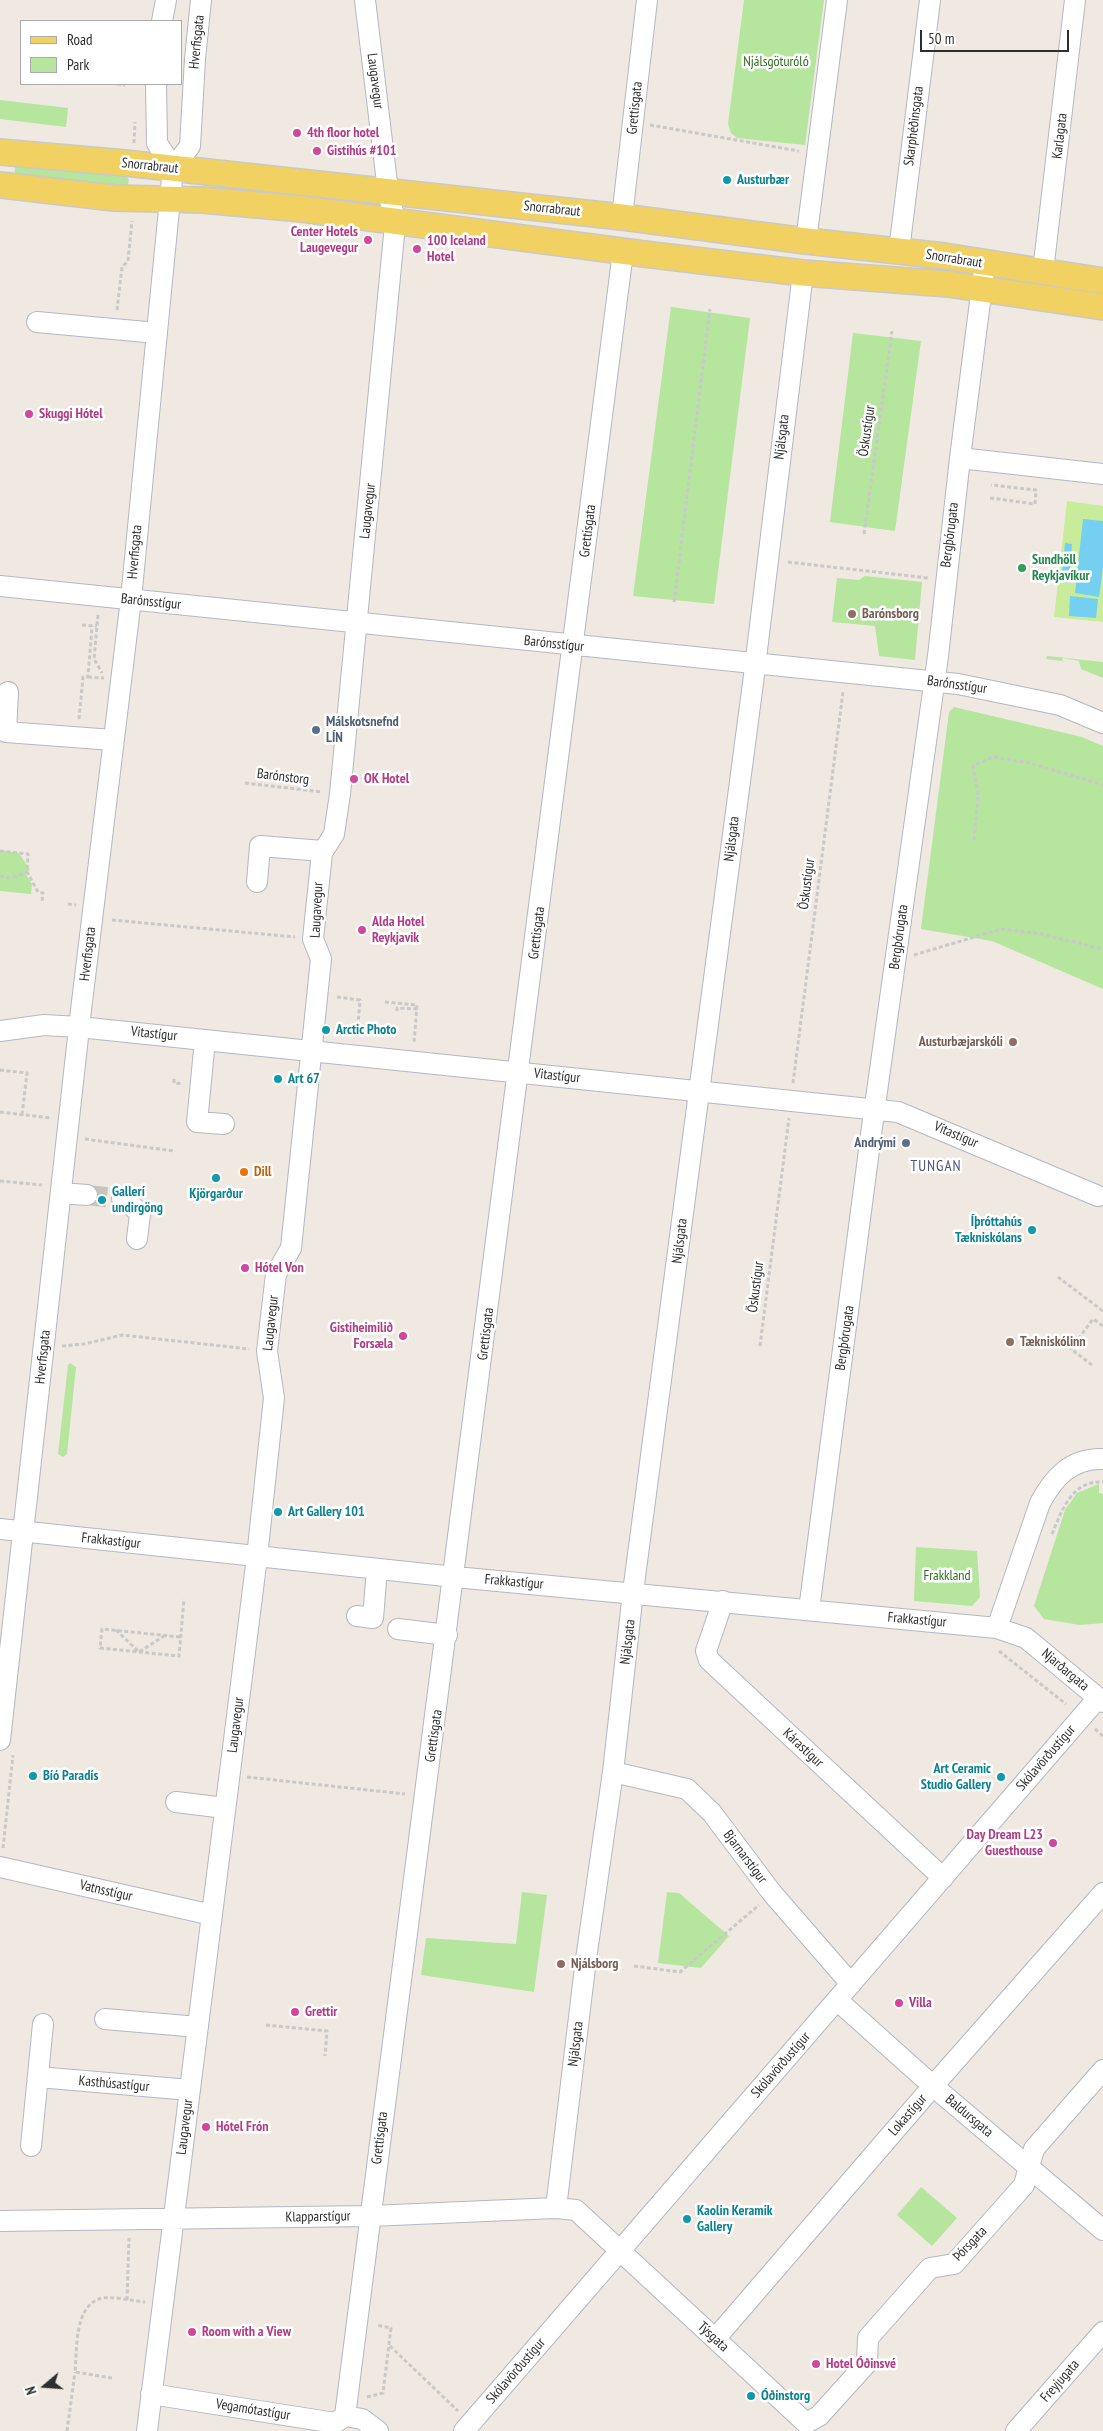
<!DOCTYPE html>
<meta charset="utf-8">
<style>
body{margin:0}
#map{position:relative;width:1103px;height:2431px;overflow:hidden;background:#efe9e1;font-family:"PT Sans Narrow",sans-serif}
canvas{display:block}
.legend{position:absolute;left:20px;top:20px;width:162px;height:65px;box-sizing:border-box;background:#fff;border:1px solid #ababab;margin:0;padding:6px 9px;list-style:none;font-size:15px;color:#2e2e2e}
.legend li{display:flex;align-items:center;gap:10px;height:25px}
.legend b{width:25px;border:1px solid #ababab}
.north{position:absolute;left:20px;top:2361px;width:50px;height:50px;-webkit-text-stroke:4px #fff;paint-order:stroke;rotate:252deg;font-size:14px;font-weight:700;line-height:20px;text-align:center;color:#2e2e2e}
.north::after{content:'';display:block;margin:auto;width:18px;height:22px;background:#2e2e2e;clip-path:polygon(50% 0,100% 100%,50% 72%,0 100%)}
.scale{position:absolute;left:920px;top:30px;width:149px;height:22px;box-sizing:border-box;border:2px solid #2e2e2e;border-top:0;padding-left:6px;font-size:15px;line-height:18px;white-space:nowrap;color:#2e2e2e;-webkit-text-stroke:4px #fff;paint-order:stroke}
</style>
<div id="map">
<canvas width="1103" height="2431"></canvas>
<ul class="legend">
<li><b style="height:6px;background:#f2d163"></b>Road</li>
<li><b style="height:14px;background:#b6e59e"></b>Park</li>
</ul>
<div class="north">N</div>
<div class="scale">50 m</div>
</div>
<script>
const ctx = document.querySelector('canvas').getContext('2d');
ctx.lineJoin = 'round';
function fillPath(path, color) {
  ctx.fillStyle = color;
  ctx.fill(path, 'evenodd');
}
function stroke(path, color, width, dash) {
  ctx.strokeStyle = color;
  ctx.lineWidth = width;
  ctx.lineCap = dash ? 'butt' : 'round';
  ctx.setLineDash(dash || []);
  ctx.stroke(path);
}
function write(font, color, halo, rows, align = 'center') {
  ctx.font = font + ' "PT Sans Narrow",sans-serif';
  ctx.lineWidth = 5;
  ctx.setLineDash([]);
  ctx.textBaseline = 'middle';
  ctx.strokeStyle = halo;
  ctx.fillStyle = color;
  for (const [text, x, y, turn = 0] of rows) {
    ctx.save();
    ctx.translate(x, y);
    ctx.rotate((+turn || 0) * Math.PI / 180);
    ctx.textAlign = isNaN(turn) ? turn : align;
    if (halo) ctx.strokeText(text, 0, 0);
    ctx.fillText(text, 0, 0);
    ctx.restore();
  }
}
const green = new Path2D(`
 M744 0H824L805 145 737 138 731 133 728 124Z
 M0 100 68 108 66 127 0 119Z
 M16 162 123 174 129 179 128 185 121 188 14 178Z
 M671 307 750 318 714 604 633 596Z
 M853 333 921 341 895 531 830 522Z
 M865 576 922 582 915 660 879 656 875 626 832 622 837 578 859 580Z
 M1047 656 1103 662V678L1081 669 1079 661 1063 658 1062 661 1046 659Z
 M954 707 1082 737 1103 746V989L992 941 921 929 949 712Z
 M0 850 19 853 30 870 25 873 32 884 31 894 0 891Z
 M70 1363 76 1367 67 1454 63 1457 58 1454 68 1365Z
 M1099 1484V1493L1103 1494V1623L1080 1625 1044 1619 1034 1606 1065 1510 1077 1493Z
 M916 1547 977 1551 980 1597 972 1606 914 1601Z
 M522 1892 547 1895 534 1992 421 1975 426 1938 516 1944Z
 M667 1892 679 1893 729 1936 701 1968 658 1963Z
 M921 2187 957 2218 932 2246 897 2215Z`);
const pitch = new Path2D(`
 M1067 501 1103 506V622L1054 617Z`);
const water = new Path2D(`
 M1083 519 1103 521V567L1099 597 1075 593Z
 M1065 543 1072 544 1069 583 1061 582Z
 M1070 596 1098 599 1096 618 1069 616Z`);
const minorTunnel = new Path2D(`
 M87 1195 122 1199`);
const path = new Path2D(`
 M117 84 125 85
 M650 125 799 151
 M134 143 135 122
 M117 310 122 267 128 261 132 221
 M990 498 1035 504 1036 490 991 485
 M864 534 892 331
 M788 562 928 578
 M674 602 710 309
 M98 615 94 659 102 673
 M82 625 97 626
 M88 677 104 678
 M79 719 83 677H88L92 626
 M245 783 322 792
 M974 840 978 795 973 766 993 757 1030 763 1103 785
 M0 851 28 854 27 872 38 892 43 893 42 901H44
 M0 876 11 878 27 872
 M68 904 76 905
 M112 920 295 937
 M914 955 1001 929 1041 934 1103 949
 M337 997 360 1000 357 1037
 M385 1002 417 1005 414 1043
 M397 1011V1008L417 1009
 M0 1070 27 1073 22 1115
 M174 1079V1083L183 1084
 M793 1083 843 692
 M0 1112 51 1118
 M85 1139 174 1151
 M0 1181 42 1185
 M1058 1277 1103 1311
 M62 1346 84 1344 122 1335 249 1349
 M760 1346 789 1118
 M1092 1365 1071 1349 1093 1319 1103 1326
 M1052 1534C1062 1510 1072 1480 1103 1482
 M116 1630 139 1652 164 1636
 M180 1637 102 1629 100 1648 179 1656 184 1599
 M999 1651 1066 1704
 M1095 1729 1103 1736
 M247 1777 405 1794
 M3 1848 13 1755
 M634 1966 680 1972 759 1905
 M266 2025 327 2031 325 2056
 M127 2300 129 2238
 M390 2346 458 2411
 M112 2378 75 2372C77 2351 74 2308 99 2299 108 2295 134 2301 145 2302
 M367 2397 383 2393 391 2328 376 2325
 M67 2431 75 2372`);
const minor = new Path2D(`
 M162 21 166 0
 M156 84 157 143 173 168
 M622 217 647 0
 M806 241 837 0
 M899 251 930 0
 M1043 271 1075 0
 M37 322 157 333
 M960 458 1103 474
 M0 586 958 684 1060 705 1103 723
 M8 692 6 732 113 740
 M257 882 260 846 323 851
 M0 1031 44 1025 79 1027 898 1112 1098 1196
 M205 1040 197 1122 224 1124
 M61 1193 87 1195
 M122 1199H126L140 1214 137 1239
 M0 1529 455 1577 997 1628 1026 1638 1103 1702
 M723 1601 706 1651 709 1660 943 1878
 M809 1610 872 1127 938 656 960 458 985 263
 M357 1616 373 1618 377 1569
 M997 1628 1040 1503C1054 1477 1071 1458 1103 1459
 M398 1629 447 1635
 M0 1740 81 1010 131 599 173 168 190 146 195 59 201 0
 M613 1772 687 1789 712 1813 772 1893 851 1984
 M176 1802 225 1808
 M0 1867 212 1915
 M837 2000 933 2086 1103 2230
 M105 2019 198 2027
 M38 2077 190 2090
 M31 2146 43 2024
 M556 2208 586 1959 613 1772 633 1592 753 683 803 273
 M0 2221 370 2216 556 2208 576 2210 806 2423
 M715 2339 933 2086 1103 1893
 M151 2394 335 2423 345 2416 362 2419 378 2431
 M345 2416 623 252
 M806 2423 819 2416 867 2363 868 2338 930 2268 954 2264 1024 2185 1034 2149 1103 2070
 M147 2431 257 1557 274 1398 267 1351 276 1274 291 1248 321 959 313 939 322 853 334 834 340 794 394 235 395 221 388 191 365 0
 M464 2431 1098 1698
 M1016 2431 1103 2332`);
const major = new Path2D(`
 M0 152 125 163 622 217 806 241 944 256 1103 281
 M0 185 114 198 202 200 302 209 644 254 803 273 948 284 1103 307`);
const markers = [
 [297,133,5,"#d1479c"],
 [317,151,5,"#d1479c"],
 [727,180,5,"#0f9aa8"],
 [368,240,5,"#d1479c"],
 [417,249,5,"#d1479c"],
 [29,414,5,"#d1479c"],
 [1022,568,5,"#2e9e5b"],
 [852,614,5,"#8d6e63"],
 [316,730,5,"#5c6f8a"],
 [354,779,5,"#d1479c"],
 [362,930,5,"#d1479c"],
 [326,1030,5,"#0f9aa8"],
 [1013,1042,5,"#8d6e63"],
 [278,1079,5,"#0f9aa8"],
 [906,1143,5,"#5c6f8a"],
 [244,1172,5,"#e8710a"],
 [216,1178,5,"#0f9aa8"],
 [102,1200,5,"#0f9aa8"],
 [1032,1230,5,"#0f9aa8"],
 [245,1268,5,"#d1479c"],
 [403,1336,5,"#d1479c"],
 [1010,1342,5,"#8d6e63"],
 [278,1512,5,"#0f9aa8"],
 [33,1776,5,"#0f9aa8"],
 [1001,1777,5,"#0f9aa8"],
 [1053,1843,5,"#d1479c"],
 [561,1964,5,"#8d6e63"],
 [899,2003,5,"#d1479c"],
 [295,2012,5,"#d1479c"],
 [206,2127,5,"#d1479c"],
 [687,2219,5,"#0f9aa8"],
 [192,2332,5,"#d1479c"],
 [816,2364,5,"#d1479c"],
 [751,2396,5,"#0f9aa8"]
];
const streetNames = [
 ["Hverfisgata",197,42,-84],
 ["Laugavegur",375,81,83],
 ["Grettisgata",635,108,-84],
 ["Skarphéðinsgata",914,126,-83],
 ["Karlagata",1060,136,-83],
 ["Snorrabraut",150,166,6],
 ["Snorrabraut",552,209,6],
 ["Snorrabraut",954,259,9],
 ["Öskustígur",867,431,-82],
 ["Njálsgata",782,437,-83],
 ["Laugavegur",368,511,-84],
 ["Grettisgata",588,531,-83],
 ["Bergþórugata",950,535,-83],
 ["Hverfisgata",135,552,-85],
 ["Barónsstígur",151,602,6],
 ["Barónsstígur",554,644,6],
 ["Barónsstígur",957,685,8],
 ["Barónstorg",283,777,7],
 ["Njálsgata",732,839,-83],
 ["Öskustígur",807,884,-83],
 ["Laugavegur",317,910,-87],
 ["Grettisgata",537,933,-83],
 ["Bergþórugata",899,937,-82],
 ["Hverfisgata",88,954,-83],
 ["Vitastígur",154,1034,6],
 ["Vitastígur",557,1076,6],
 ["Vitastígur",956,1135,23],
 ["Njálsgata",680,1241,-83],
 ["Öskustígur",756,1287,-83],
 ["Laugavegur",271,1323,-84],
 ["Grettisgata",486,1334,-83],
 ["Bergþórugata",845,1338,-82],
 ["Hverfisgata",43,1357,-84],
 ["Frakkastígur",111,1541,6],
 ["Frakkastígur",514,1582,5],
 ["Frakkastígur",917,1620,5],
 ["Njálsgata",628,1642,-83],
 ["Njarðargata",1065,1670,40],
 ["Laugavegur",236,1725,-83],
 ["Grettisgata",434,1736,-82],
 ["Kárastígur",803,1748,43],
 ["Skólavörðustígur",1046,1758,-49],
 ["Bjarnarstígur",745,1857,53],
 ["Vatnsstígur",106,1891,13],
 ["Njálsgata",576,2044,-83],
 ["Skólavörðustígur",781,2065,-49],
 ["Kasthúsastígur",114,2084,5],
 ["Lokastígur",908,2115,-49],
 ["Baldursgata",969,2116,40],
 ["Laugavegur",185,2127,-83],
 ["Grettisgata",380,2138,-83],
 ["Klapparstígur",318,2217,-1],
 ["Þórsgata",970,2244,-46],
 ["Týsgata",713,2337,43],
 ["Skólavörðustígur",516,2371,-49],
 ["Freyjugata",1060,2381,-49],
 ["Vegamótastígur",253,2410,9]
];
const parkNames = [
 ["Njálsgöturóló",776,62],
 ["Frakkland",947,1576]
];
const hotelNames = [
 ["4th floor hotel",307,133],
 ["Gistihús #101",327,151],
 ["Center Hotels",358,232,"right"],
 ["Laugevegur",358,248,"right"],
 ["100 Iceland",427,241],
 ["Hotel",427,257],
 ["Skuggi Hótel",39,414],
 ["OK Hotel",364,779],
 ["Alda Hotel",372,922],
 ["Reykjavik",372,938],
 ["Hótel Von",255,1268],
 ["Gistiheimilið",393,1328,"right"],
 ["Forsæla",393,1344,"right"],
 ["Day Dream L23",1043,1835,"right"],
 ["Guesthouse",1043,1851,"right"],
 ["Villa",909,2003],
 ["Grettir",305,2012],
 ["Hótel Frón",216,2127],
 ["Room with a View",202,2332],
 ["Hotel Óðinsvé",826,2364]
];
const cultureNames = [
 ["Austurbær",737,180],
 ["Arctic Photo",336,1030],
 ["Art 67",288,1079],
 ["Gallerí",112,1192],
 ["undirgöng",112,1208],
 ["Kjörgarður",216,1194,"center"],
 ["Íþróttahús",1022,1222,"right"],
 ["Tækniskólans",1022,1238,"right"],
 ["Art Gallery 101",288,1512],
 ["Art Ceramic",991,1769,"right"],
 ["Studio Gallery",991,1785,"right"],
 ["Bíó Paradís",43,1776],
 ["Kaolin Keramik",697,2211],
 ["Gallery",697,2227],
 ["Óðinstorg",761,2396]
];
const leisureNames = [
 ["Sundhöll",1032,560],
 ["Reykjavíkur",1032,576]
];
const educationNames = [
 ["Barónsborg",862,614],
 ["Austurbæjarskóli",1003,1042,"right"],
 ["Tækniskólinn",1020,1342],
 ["Njálsborg",571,1964]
];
const serviceNames = [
 ["Málskotsnefnd",326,722],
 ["LÍN",326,738],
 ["Andrými",896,1143,"right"]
];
const foodNames = [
 ["Dill",254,1172]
];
const neighbourhoodNames = [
 ["TUNGAN",936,1167]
];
fillPath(green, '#b6e59e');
fillPath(pitch, '#c9ec9a');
fillPath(water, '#75cff0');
stroke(minorTunnel, '#c8c4bd', 20, [20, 10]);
stroke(minor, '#b4b7c1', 22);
stroke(major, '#c9c9c9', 28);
stroke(path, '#c9c9c9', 3, [4, 2.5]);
stroke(minor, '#fff', 20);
stroke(major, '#f2d163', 25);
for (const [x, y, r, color] of markers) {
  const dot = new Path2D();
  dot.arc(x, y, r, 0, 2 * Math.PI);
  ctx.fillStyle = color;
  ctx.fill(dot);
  stroke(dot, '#fff', 2);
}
write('14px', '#2e2e2e', '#fff', streetNames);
write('14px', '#2c6e1b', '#fff', parkNames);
write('bold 14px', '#b23c85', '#fff', hotelNames, 'left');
write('bold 14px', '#0d838f', '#fff', cultureNames, 'left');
write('bold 14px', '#27864d', '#fff', leisureNames, 'left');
write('bold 14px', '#785e54', '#fff', educationNames, 'left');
write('bold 14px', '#4e5e75', '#fff', serviceNames, 'left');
write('bold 14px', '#c56008', '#fff', foodNames, 'left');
ctx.letterSpacing = '1px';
write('15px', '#4d5680', '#fff', neighbourhoodNames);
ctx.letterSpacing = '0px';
</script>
